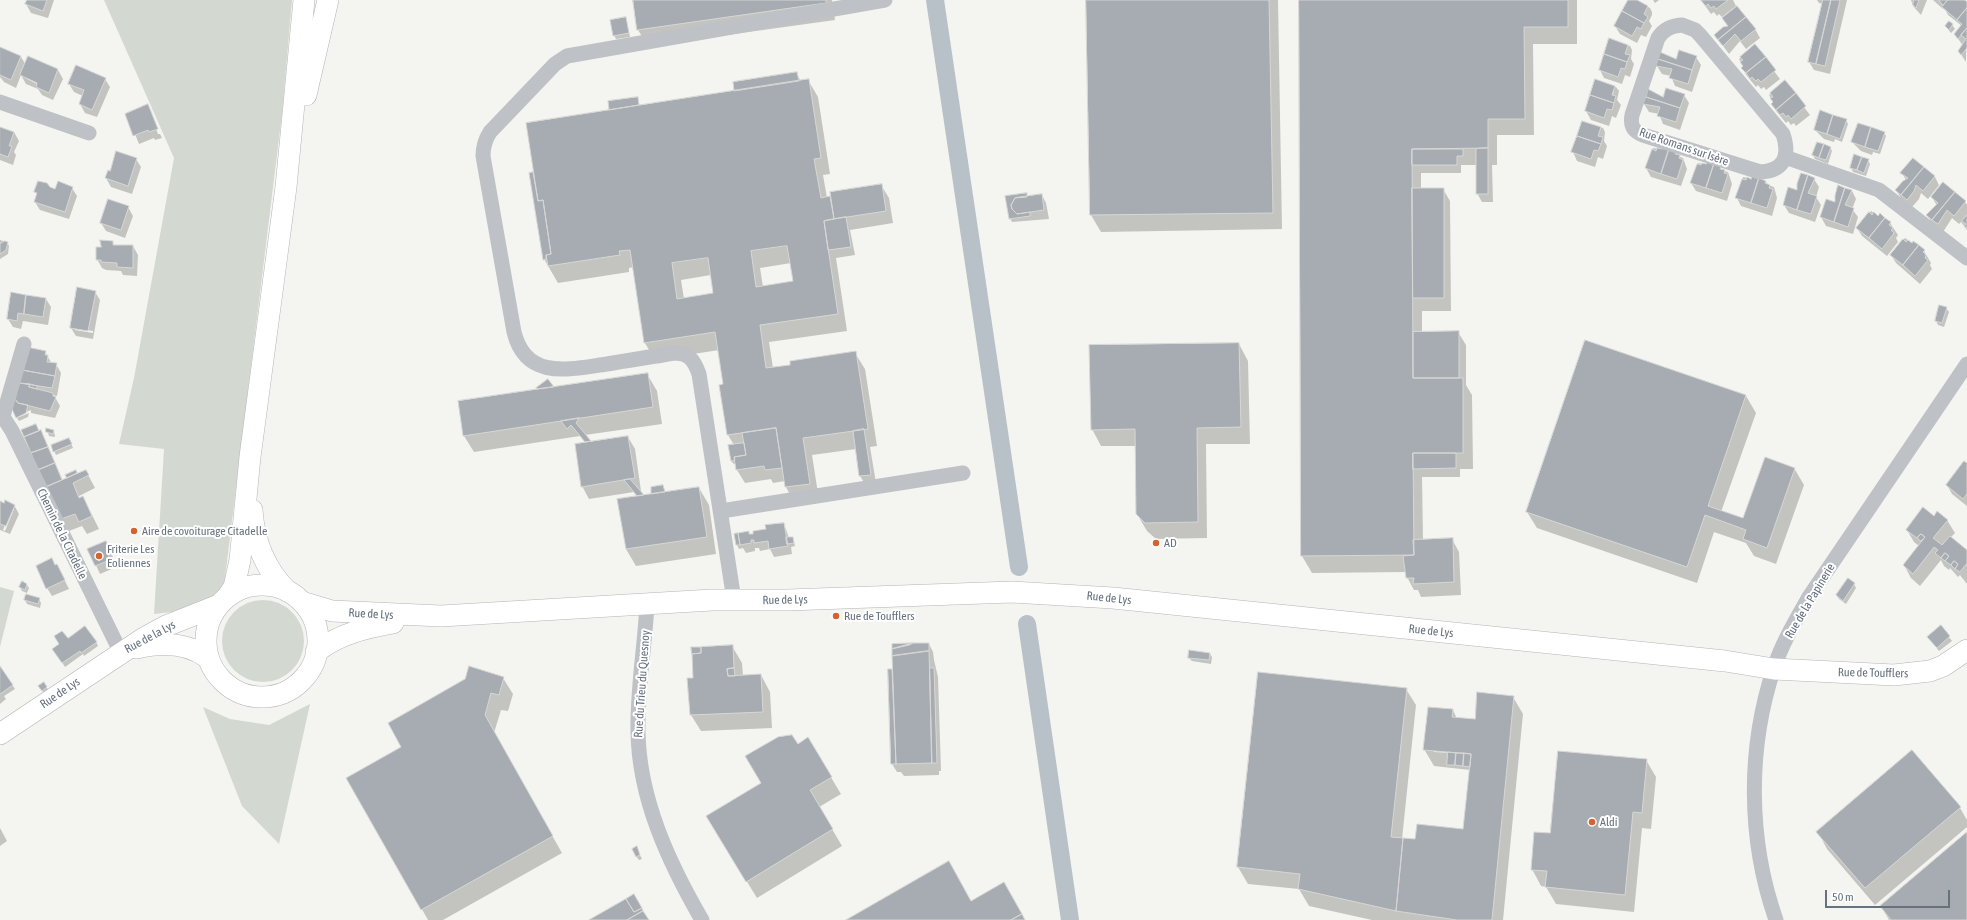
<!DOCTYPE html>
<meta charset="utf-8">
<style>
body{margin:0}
#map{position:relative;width:1967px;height:920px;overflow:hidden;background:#f4f4f1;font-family:"Asap Condensed",sans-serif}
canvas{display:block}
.scale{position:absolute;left:1825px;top:890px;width:125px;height:18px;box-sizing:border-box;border:2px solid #66727f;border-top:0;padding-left:5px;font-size:12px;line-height:14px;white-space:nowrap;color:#66727f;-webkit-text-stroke:3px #fff;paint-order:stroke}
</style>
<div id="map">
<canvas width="1967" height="920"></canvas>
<div class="scale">50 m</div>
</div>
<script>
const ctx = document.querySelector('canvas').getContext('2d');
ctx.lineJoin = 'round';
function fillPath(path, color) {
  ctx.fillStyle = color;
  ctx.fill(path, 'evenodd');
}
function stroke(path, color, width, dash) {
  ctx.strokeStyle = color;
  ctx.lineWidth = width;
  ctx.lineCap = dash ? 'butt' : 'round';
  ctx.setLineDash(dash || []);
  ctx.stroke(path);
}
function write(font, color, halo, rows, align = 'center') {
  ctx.font = font + ' "Asap Condensed",sans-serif';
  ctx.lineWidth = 4;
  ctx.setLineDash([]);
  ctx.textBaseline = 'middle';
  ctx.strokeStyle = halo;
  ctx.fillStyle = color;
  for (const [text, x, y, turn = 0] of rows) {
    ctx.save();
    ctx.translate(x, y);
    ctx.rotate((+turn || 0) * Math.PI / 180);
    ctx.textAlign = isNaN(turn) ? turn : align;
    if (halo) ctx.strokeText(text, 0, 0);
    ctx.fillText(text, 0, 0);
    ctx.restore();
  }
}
const green = new Path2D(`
 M104 0H292L282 114 224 586 210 603 181 611 154 614 164 449 119 444 134 378 174 158Z
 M0 587 14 591 0 647Z
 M222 641a41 41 0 1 1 82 0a41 41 0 1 1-82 0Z
 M310 704 279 844 242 806 203 707 230 719 269 725Z`);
const shadow = new Path2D(`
 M28 0H54L48 18 31 13 26 4Z
 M634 0H832L835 20 648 46 638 30Z
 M1087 0H1278L1282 229 1101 232 1091 215Z
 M1300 0H1577V44H1533L1534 135H1497V165H1492L1493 202H1482L1477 193V165H1461V173H1421V189H1443L1450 201 1451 311H1422V333L1458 332 1466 345V385L1472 395 1473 469H1460V477H1422L1423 540 1452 539 1459 552 1461 595 1421 597 1418 590H1414L1407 577 1406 572 1312 573 1302 556Z
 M1630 0H1635L1650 8 1652 12V15L1649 21 1652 26 1646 37 1641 35 1637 43 1620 34 1615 26Z
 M1653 0H1659L1655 3Z
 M1701 0H1733L1736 6 1722 17 1719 14 1717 16 1714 12 1711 14Z
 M1817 0H1847L1830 74 1814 70 1809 62 1823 4 1819 3Z
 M1911 0H1927L1921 15 1913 6Z
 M1933 0H1964L1967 3 1966 62 1959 51 1963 46 1955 34 1962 26 1948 15 1944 7 1943 9Z
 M626 18 630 37 616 39 614 35Z
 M1723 19 1755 29 1760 38 1746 49 1740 41 1729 54 1715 35 1728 27Z
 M1950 22 1955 29 1951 33 1946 27Z
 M1610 40 1630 46 1632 50 1631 59 1634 64 1630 77 1625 75 1622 84 1604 78 1600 70Z
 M1755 46 1780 79 1766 90 1764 87 1761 89 1758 85 1756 87 1747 76 1742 68 1744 67 1739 59Z
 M0 48 21 57 26 65 29 58 58 70 63 79 53 100 42 95 38 89 26 84 21 75 16 88 4 82 0 77ZM27 77 42 84 41 86 27 79Z
 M1696 57 1701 65 1692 92 1675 86 1671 76 1662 74 1657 66Z
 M796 73 801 81 808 80 818 97 830 174 823 175 827 198 881 185 889 198 893 223 850 230 855 255 836 258 847 331 769 342 773 368 855 353 865 369 877 446 870 447 876 483 865 484 860 476 856 449 812 455 819 500 795 504 786 487 785 481 773 483 771 479 745 483 737 470V464H734L731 461 734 445 728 435 724 385 719 350 655 360 645 343 633 267 629 268V272L558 283 544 259 530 174 534 173 610 111 609 102 637 98 640 106 736 91ZM791 263 794 282 763 287 760 268ZM711 275 714 294 684 299 681 280Z
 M105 79 110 87 97 117 85 113 80 104 83 96 74 92 69 84Z
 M1596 81 1616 87 1619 91 1617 100 1621 105 1616 118 1612 116 1609 126 1591 120 1586 111ZM1612 91H1614L1611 100Z
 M1785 82 1810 115 1796 126 1794 123 1791 125 1788 121 1786 123 1777 112 1772 104 1774 103 1769 95Z
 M1684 95 1689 103 1680 130 1663 124 1659 114 1649 112 1644 104Z
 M148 106 152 113H150L158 134H160L162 138 155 140 154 138 139 144 127 114Z
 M1846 120 1848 124 1842 142 1835 139 1834 142 1824 139 1815 130Z
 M1583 122 1603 128 1605 132 1604 141 1607 146 1603 159 1598 157 1595 167 1577 161 1573 152Z
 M0 128 14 132 19 141 14 152 16 155 13 165 0 160Z
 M1884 133 1886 136 1880 154 1873 152 1872 155 1861 151 1852 142Z
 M1830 147 1832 151 1828 164 1815 159 1813 155Z
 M1653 148 1676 152 1678 156 1683 158 1687 169 1681 186 1651 177 1646 168Z
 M136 159 141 167 132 194 111 187 106 178 110 172Z
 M1913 159 1935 177 1939 185 1928 199 1921 193 1919 199 1912 207 1901 198 1896 190 1906 180 1902 173Z
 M1868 160 1870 164 1866 176 1853 172 1851 168Z
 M1698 163 1720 167 1723 171 1728 172 1732 184 1727 201 1696 191 1691 183Z
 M1743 177 1766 182 1768 185 1774 187 1777 198 1772 216 1741 206 1737 198Z
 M1814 179 1819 187 1816 197 1821 205 1815 222 1789 213 1784 205Z
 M1839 187 1852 191 1856 199 1852 209 1858 217 1853 234 1826 226 1821 217 1836 203Z
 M49 188 56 190 72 188 77 196 69 219 40 210 35 202 37 195 35 192Z
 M1026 194 1028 197 1042 195 1046 203 1049 219 1012 222 1010 218Z
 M1932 197 1965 202 1967 205V230L1961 222 1959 224 1952 218 1943 232 1932 223 1927 215 1937 206Z
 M128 207 133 216 125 238 106 231 101 223Z
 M1871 211 1890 223 1898 235 1896 238 1898 242 1887 256 1862 236 1857 228Z
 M1905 238 1924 251 1931 263 1930 265 1932 269 1920 284 1896 263 1891 255Z
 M0 240 7 242 9 246 8 254 0 259Z
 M112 242 115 246H133L138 255 137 276 123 275 121 271 106 270 102 268 97 259 102 247Z
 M95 292 100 300 93 339 76 336 71 328ZM75 328 93 331V333L75 330Z
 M12 294 46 299 51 307 48 325 23 321 21 329 13 327 8 319Z
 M1946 308 1949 312 1944 327 1938 325 1936 321Z
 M1586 342 1746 396 1756 413 1721 512 1744 520 1794 468 1804 485 1776 564 1754 556 1746 543 1714 532 1697 583 1537 528 1527 512Z
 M1239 344 1248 361 1250 444H1206L1207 538 1156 539 1147 531 1137 514 1136 446H1101L1092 429Z
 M45 352 52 364H56L61 373 57 396 51 395 55 397 60 406 55 418 31 413V410L17 416Z
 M647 374 657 391 662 424 585 435 591 443 628 437 635 449 641 491H639L643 496 653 495 663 486 666 493 699 488 709 505 716 554 636 566 626 549 618 500 638 497 634 492 589 499 582 486 586 443 580 436 474 452 464 436 538 390 537 388 548 380 554 388Z
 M29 413 28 417 19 421 17 418Z
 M47 429 54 431 55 437 49 436Z
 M39 432 45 439 63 481 68 478 67 475 75 471 77 475 86 471 95 488 79 496 80 498 83 497 99 529 87 534 82 526 69 531 46 486Z
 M71 443 73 448 56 455 54 451Z
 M1967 465V506L1952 494 1947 485Z
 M0 501 4 504 14 505 19 514 10 534 0 530ZM12 509H14L5 531 3 530Z
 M1934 517 1947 520 1955 533 1950 538 1967 551V584L1960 575 1958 577 1950 568 1949 570 1944 566 1941 560 1920 586 1911 578 1904 565 1919 546 1914 542 1907 530Z
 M784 524 789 538H792L794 542 795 546 791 547 792 554 774 557 770 549 760 551 759 548H755V551L746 553 743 548 739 549 737 545 735 535 749 533 750 535Z
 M106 543 114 559 111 560 114 568 100 574 89 550Z
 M57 565 69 589 52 596 47 588 55 566Z
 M1854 584 1856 588 1846 604 1839 599 1837 596Z
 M27 585 29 588 27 593 22 591 20 587Z
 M39 599 41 603 40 608 27 604 25 600Z
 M1941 627 1952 641 1939 651 1928 637Z
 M67 640 96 642 98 646 84 656 83 654 65 667 56 653Z
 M929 644 933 652 934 660 938 677 941 771H939V775L904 776 901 772H897L892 764V670L894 673Z
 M732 646 742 663 743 676 761 675 770 692 772 728 701 731 691 715 694 679Z
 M1210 654 1212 657 1211 664 1192 661 1189 658Z
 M0 667 15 689 4 696 6 699 0 704Z
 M1258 674 1406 689 1416 705 1402 839 1416 840 1464 830 1470 770 1434 766 1424 749 1453 710 1457 719 1475 720 1513 697 1523 714 1503 920H1372L1309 906 1299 889 1248 884 1238 867ZM1434 750 1453 751V753L1434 752Z
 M503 678 513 694 508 711 501 710 494 733 562 853 443 920H428L348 778 402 747Z
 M44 683 49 691 44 694 40 686Z
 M808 739 841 794 819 807 842 846 757 898 717 833 797 745Z
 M1646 760 1656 777 1651 829 1642 828 1634 912 1556 904 1546 887 1541 886 1532 869 1551 834Z
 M1960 808 1967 820V827L1875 905 1827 849 1818 832Z
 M0 828 7 841 0 846Z
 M1967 833V920H1889L1881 906Z
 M638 851 642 859 639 860 636 856Z`);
const canal = new Path2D(`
 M935 0 1019 567
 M1027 624 1070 920`);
const building = new Path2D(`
 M27 0H47L43 11 25 4Z
 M633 0H826V3L637 30Z
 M1086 0H1269L1273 213 1090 215Z
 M1299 0H1568V27H1524L1525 119H1488V148L1412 149 1413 378H1463V453H1413L1414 555 1301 556Z
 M1628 0H1637L1648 6 1644 14 1648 17 1644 23 1622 11Z
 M1701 0H1728L1716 9 1714 6 1711 8 1708 4 1706 6Z
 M1823 0H1831L1816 64 1808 62Z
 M1831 0H1840L1825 66 1816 64Z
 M1914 0H1919L1916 8 1913 5Z
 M1939 0H1948L1943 5Z
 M1948 0H1965L1967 2V8L1957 20 1942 7Z
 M1737 6 1746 17 1718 40 1714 35 1723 27 1728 26 1722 18Z
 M1967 8V28L1958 39 1954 34 1962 24 1957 20Z
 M1622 11 1644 23 1641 29 1637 27 1632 36 1614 26Z
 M626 17 629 33 613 36 610 20Z
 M1746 17 1756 29 1741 41 1735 34 1723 46 1718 40Z
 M1949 21 1953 24 1949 30 1945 26Z
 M1967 28V48L1961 55 1958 51 1966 39 1961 35Z
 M1609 38 1628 45 1625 54 1630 55 1627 62 1604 54Z
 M1755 44 1766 57 1746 73 1741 68 1743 66 1740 62 1743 60 1740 57Z
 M0 47 21 56 11 80 0 75Z
 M1679 50 1697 56 1692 70 1658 59 1660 52 1676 59Z
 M1604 54 1627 62 1625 69 1621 68 1618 77 1599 70Z
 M28 56 58 69 49 93 36 87 37 83 20 75Z
 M1766 57 1776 70 1761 82 1758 79 1756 81 1752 77 1750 79 1746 73Z
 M1658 59 1692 70 1688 84 1669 78 1672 69 1656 66Z
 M76 65 106 78 92 110 79 104 84 90 68 84Z
 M797 72 799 81 734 91 733 82Z
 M809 79 821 158 814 159 821 198 830 196 834 219 824 221 838 314 760 325 766 368 790 365V361L856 351 868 429 803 438 810 484 785 487 776 428 727 435 719 385 723 384 715 332 644 343 630 250 619 251 620 255 548 266 546 255 551 254 543 200 538 201 526 123ZM787 246 793 281 756 287 751 251ZM708 258 713 293 677 299 672 263Z
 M1595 79 1615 86 1612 95 1616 96 1614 103 1590 95Z
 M1785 80 1796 93 1776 110 1771 104 1773 102 1770 98 1773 97 1770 93Z
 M1666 88 1685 94 1680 108 1646 97 1648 89 1663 97Z
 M1796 93 1806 106 1791 119 1788 115 1786 117 1783 113 1780 115 1776 110Z
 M1590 95 1614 103 1612 110 1607 109 1604 118 1585 111Z
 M638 97 639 105 609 110 608 101Z
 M1646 97 1680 108 1676 122 1657 116 1660 107 1643 104Z
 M148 104 158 129 149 132 148 130 133 136 125 114Z
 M1820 110 1833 115 1827 134 1814 130Z
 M1833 115 1847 119 1840 139 1827 134Z
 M1582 121 1601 127 1598 136 1603 137 1601 144 1577 136Z
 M1858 123 1871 127 1865 147 1851 142Z
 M0 127 14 132 9 146H12L8 157 0 154Z
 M1871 127 1885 132 1878 151 1865 147Z
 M1577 136 1601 144 1598 151 1594 150 1591 159 1571 152Z
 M1817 142 1824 144 1819 158 1812 155Z
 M1824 144 1831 147 1826 160 1819 158Z
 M1662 147 1669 149 1661 174 1645 168 1652 149 1656 151 1657 148 1662 149Z
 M1488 148V194H1476V149Z
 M1412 149H1463V156H1457V165H1412Z
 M1669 149 1676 151 1675 154 1680 155 1679 158 1683 160 1677 179 1661 174Z
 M116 151 137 158 128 186 105 178 108 170 110 171Z
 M1854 154 1862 157 1857 170 1850 168Z
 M1862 157 1869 159 1864 173 1857 170Z
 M1913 158 1924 167 1901 195 1895 190 1903 181 1908 178 1900 173Z
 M1707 161 1714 164 1706 188 1690 183 1697 164 1701 165 1702 163 1706 164Z
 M1714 164 1721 166 1720 169 1725 170 1724 173 1728 174 1722 193 1706 188Z
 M1924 167 1935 176 1923 191 1916 185 1914 191 1907 200 1901 195Z
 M533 172 538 201 543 200 551 254 546 255V259L543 260 529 173Z
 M1801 173 1808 175 1797 210 1783 205 1788 187 1797 190V184Z
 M1808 175 1815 178 1808 193 1817 196 1811 214 1797 210Z
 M1752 176 1759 178 1751 203 1735 198 1742 179 1746 180 1747 177 1751 179Z
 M1759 178 1766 181 1765 183 1770 185 1769 188 1773 189 1767 208 1751 203Z
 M38 181 47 183 50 187 55 189 58 181 73 187 65 212 34 202 37 193 34 192Z
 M1943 182 1955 192 1932 220 1926 215 1938 203 1931 197Z
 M882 184 886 211 834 219 830 192Z
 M1838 185 1845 188 1834 222 1820 217 1826 199 1835 202V196Z
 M1412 188H1444V298H1413Z
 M1845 188 1852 190 1845 205 1854 208 1848 227 1834 222Z
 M1955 192 1966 201 1954 216 1947 210 1938 224 1932 220Z
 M1027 193V197L1015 198 1011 205 1012 209 1017 214 1030 212V216L1009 219 1005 196Z
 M1042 194 1044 210 1017 214 1012 209 1011 205 1015 198Z
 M108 199 129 206 121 230 100 223Z
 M1869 212 1872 215 1874 212 1878 216 1880 213 1885 218 1869 238 1856 228Z
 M1967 215V228L1964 226 1966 224 1962 221Z
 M846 217 851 247 828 250 824 221Z
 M1885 218 1891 222 1889 225 1893 228 1891 230 1894 233 1882 249 1869 238Z
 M1903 239 1906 242 1908 240 1912 243 1913 241 1919 245 1903 265 1890 255Z
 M100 240 113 241V245H133V268L117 267V263L101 262V260H96V247H101Z
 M5 241 8 242 6 250 0 254V244Z
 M1919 245 1925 250 1923 252 1926 255 1925 258 1928 260 1915 276 1903 265Z
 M77 287 96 291 88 331 70 328Z
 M11 292 26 295 24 314 18 313 17 321 7 319Z
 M26 295 46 298 43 317 24 314Z
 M1939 305 1947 307 1942 323 1935 321Z
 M1459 331V378H1413V332Z
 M1585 340 1746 395 1708 506 1743 518 1765 457 1795 468 1767 548 1743 539 1746 530 1705 515 1687 567 1526 512Z
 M1239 343 1241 427 1197 428 1198 522 1145 523 1136 514 1135 429 1091 430 1089 345Z
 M27 347 46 351 45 355H48L47 362 57 363 55 376 22 370Z
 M22 370 55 376 52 388 19 383Z
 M648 373 653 407 463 436 458 401Z
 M548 379 554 387 537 389 536 388Z
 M19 383 30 384 29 387 53 393V396L56 397 50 411 18 403 15 399Z
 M30 384 37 386V389L29 387Z
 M15 399 18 403 28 405 26 413 16 418 12 409Z
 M579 418 576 423 591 441 585 442 571 425 567 429 561 421Z
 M36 424 39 431 24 437 21 430Z
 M46 428 54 430 53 434 46 432Z
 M776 428 782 468 765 470 764 466 736 470 734 457 746 455 742 433Z
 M864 429 871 475 859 476 853 431Z
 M41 430 48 447 31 453 24 437Z
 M628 436 635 478 581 487 575 444Z
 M69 438 72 444 53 452 51 445Z
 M744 443 746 455 734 457 735 460 731 461 728 445Z
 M48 447 55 463 38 470 31 453Z
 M1413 453H1456V468L1413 469Z
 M1964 461 1967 463V494L1963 499 1946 485Z
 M55 463 62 480 46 487 38 470Z
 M76 470 77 473 67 478 65 475Z
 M86 470 89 475 73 483 79 498 83 496 92 516 79 522 75 514 61 519 46 487Z
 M630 479 644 495 637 496 624 480Z
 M663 485 665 492 651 494V487Z
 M699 487 707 537 626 549 617 499Z
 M5 500 15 505 6 526 0 524V501L4 503Z
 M1923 507 1934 516 1937 511 1948 520 1933 538 1942 545 1950 536 1967 550V563L1960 572 1955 569 1958 564 1954 561 1951 565 1945 561 1949 556 1945 553 1941 558 1935 553 1938 550 1934 547 1913 574 1903 565 1925 537 1921 534 1917 538 1906 530Z
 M784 523 788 546 769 549 768 541 754 543V540H751V543L740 545 738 533 749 531V534H753V531L766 529 765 525Z
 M738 533 740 545H736L734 534Z
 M1921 534 1925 537 1921 541 1917 538Z
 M786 537H793L794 543 787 544Z
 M1453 538 1454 582 1413 584 1414 578H1406L1403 556 1414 555 1413 540Z
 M106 541 110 550 107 552 110 560 95 566 87 549Z
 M1945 553 1949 556 1945 561 1941 558Z
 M52 558 55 565 57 564 65 580 46 589 36 566Z
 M1954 561 1958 564 1955 569 1951 565Z
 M1848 578 1855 583 1843 601 1836 595Z
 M22 581 27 584 25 590 19 587Z
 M26 594 40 598 38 604 24 600Z
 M1941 625 1950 636 1937 648 1927 637Z
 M85 626 97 642 81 653 80 651 62 663 52 649 59 644 54 636 62 631 68 638Z
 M913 643H929V651L892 656V649Z
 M913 643 909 645 892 649V644Z
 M733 645 734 668 727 669 728 676 761 674 763 712 690 715 687 678H693L692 654 701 653V647Z
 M691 647H701V653L692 654Z
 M1189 650 1210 653 1209 660 1188 658Z
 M929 651 932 763 896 764 892 656Z
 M0 666 13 685 0 694Z
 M469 666 504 677 499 695 491 693 485 715 553 836 421 910 346 778 401 747 388 723 465 679Z
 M734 668 735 676H728L727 669Z
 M930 668H934L937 763H932Z
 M888 669H892L896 764H891Z
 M1258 672 1407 688 1391 837 1403 838 1396 911 1298 889 1300 874 1237 867Z
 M44 682 47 687 42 691 38 686Z
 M1477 692 1514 696 1492 920H1457L1396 911 1403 838 1415 839 1417 824 1463 829 1471 754 1423 750 1428 707 1453 709 1452 717 1475 719Z
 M792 735 798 744 808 737 832 777 810 790 833 829 746 882 706 816 761 783 745 756 778 737Z
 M1912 750 1961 807 1865 888 1816 832Z
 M1558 751 1647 759 1642 813 1633 812 1625 895 1545 887 1547 871 1531 870 1534 832 1550 833Z
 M1448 752 1456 753 1455 765H1447Z
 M1456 753H1464L1463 766 1455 765Z
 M1464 753 1471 754 1470 767 1463 766Z
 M1967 832V920H1891L1880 906Z
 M637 846 640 855 636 857 632 849Z
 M949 861 971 901 1004 882 1022 914 1011 920H846Z
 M634 894 642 908 634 912 626 899Z
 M626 899 634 912 642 908 643 911 627 920H589Z
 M643 911 649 920H627Z
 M1022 914 1025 920H1011Z`);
const street = new Path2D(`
 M1682 25 1695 30 1700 35 1783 134C1790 155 1785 171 1760 172L1643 135C1633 131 1630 126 1632 115L1658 38C1664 29 1671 26 1682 25Z
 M0 102 89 133
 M1785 157 1879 190 1967 258
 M0 412 12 431 121 653
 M3 416 24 344
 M721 511 963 473
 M734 600 699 374C694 360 689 353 674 353 652 357 629 360 607 364 570 369 526 381 514 332L483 156C483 146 485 140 490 132L555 64 567 56 885 0
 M647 604C645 646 637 689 638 732 639 799 669 863 702 920
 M1776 920C1748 840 1747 749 1774 668 1782 643 1796 620 1809 597L1967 364`);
const secondary = new Path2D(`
 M306 95 328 0
 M252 510C254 541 265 569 287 591
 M206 641a56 56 0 1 1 112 0a56 56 0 1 1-112 0Z
 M228 596 234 587 240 560 250 457 286 187 304 0
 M302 602 332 611 441 616 712 600H788L1012 592 1113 598 1725 661 1774 669 1894 675 1930 671 1943 666 1967 650
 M137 648C162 642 187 642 208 658
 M316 652C339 634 365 628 393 623
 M0 734 144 638 166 626 219 605`);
const markers = [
 [134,531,4,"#d36432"],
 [1156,543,4,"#d36432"],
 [99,556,4,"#d36432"],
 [836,616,4,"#d36432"],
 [1592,822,4,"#d36432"]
];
const streetNames = [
 ["Rue Romans sur Isère",1684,147,19],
 ["Chemin de la Citadelle",62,534,64],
 ["Rue de Lys",1109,598,6],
 ["Rue de Lys",785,600,-1],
 ["Rue de la Papinerie",1810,601,-59],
 ["Rue de Lys",371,614,3],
 ["Rue de Lys",1431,631,6],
 ["Rue de la Lys",150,637,-28],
 ["Rue de Toufflers",1873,673,1],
 ["Rue du Trieu du Quesnoy",642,684,-86],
 ["Rue de Lys",60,693,-34]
];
const poiNames = [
 ["Aire de covoiturage Citadelle",142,531],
 ["AD",1164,543],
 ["Friterie Les",107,549],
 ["Eoliennes",107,563],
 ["Rue de Toufflers",844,616],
 ["Aldi",1600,822]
];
fillPath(green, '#d3d9d1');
fillPath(shadow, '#0003');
stroke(canal, '#b8c1c7', 18);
fillPath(building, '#a6acb1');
stroke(building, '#d6d6d4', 1);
stroke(secondary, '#b1b5b9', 22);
stroke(street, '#bec1c5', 15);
stroke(secondary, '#fff', 21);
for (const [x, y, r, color] of markers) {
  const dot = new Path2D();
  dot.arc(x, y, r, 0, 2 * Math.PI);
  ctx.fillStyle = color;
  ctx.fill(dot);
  stroke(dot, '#fff', 1.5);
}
write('12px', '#66727f', '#fff', streetNames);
write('12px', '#66727f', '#fff', poiNames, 'left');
</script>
